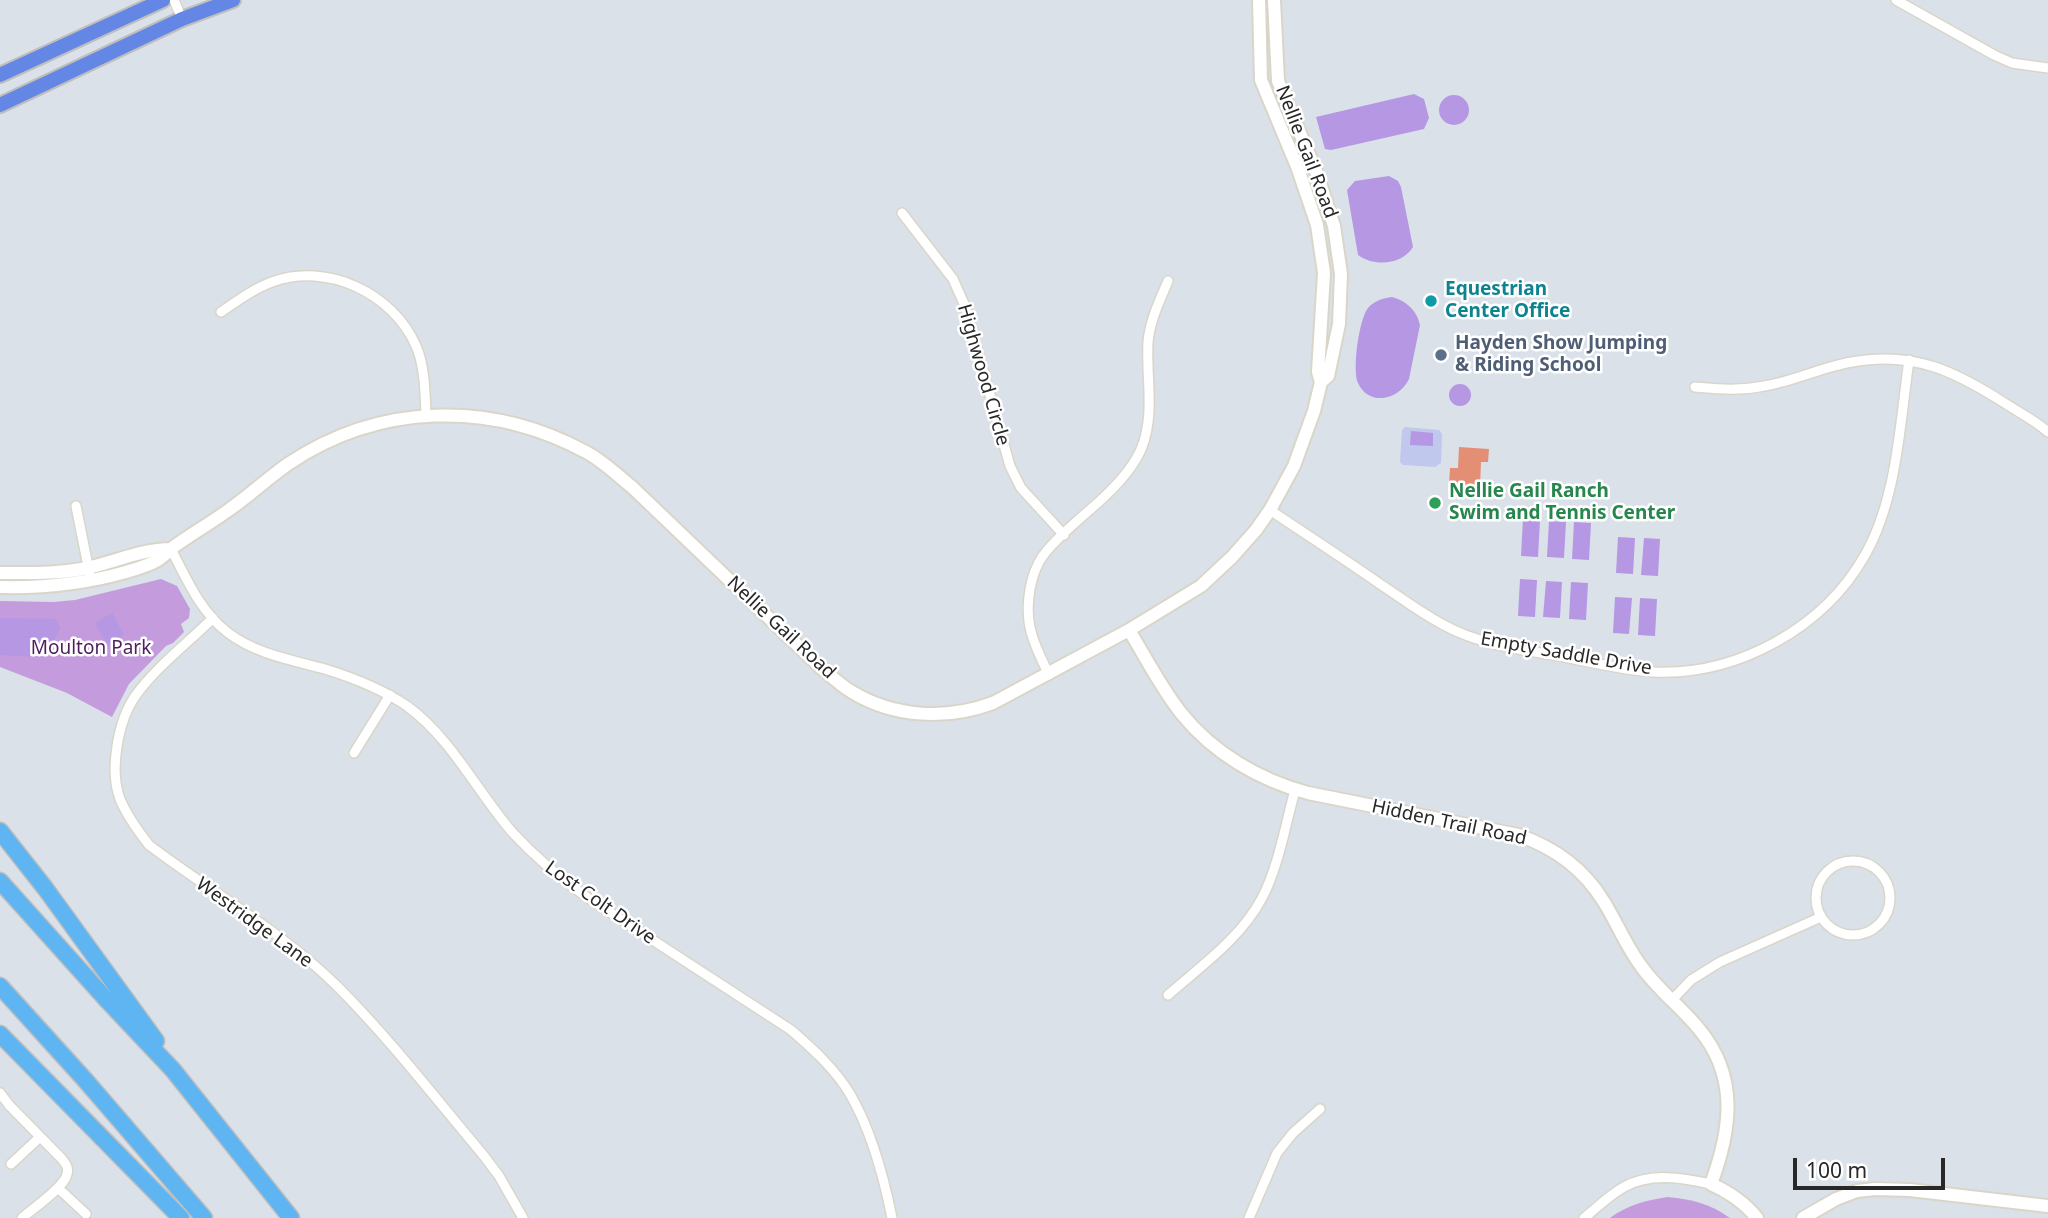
<!DOCTYPE html>
<style>
body{margin:0}
#map{position:relative;width:2048px;height:1218px;overflow:hidden;background:#dbe1e9;font-family:"Noto Sans",sans-serif}
canvas{display:block}
.scale{position:absolute;left:1793px;top:1158px;width:152px;height:32px;box-sizing:border-box;border:4px solid #282828;border-top:0;padding-left:9px;font-size:21px;line-height:24px;white-space:nowrap;color:#282828;-webkit-text-stroke:5px #fff;paint-order:stroke}
</style>
<div id="map">
<canvas width="2048" height="1218"></canvas>
<div class="scale">100 m</div>
</div>
<script>
const ctx = document.querySelector('canvas').getContext('2d');
ctx.lineJoin = 'round';
function fillPath(path, color) {
  ctx.fillStyle = color;
  ctx.fill(path, 'evenodd');
}
function stroke(path, color, width, dash) {
  ctx.strokeStyle = color;
  ctx.lineWidth = width;
  ctx.lineCap = dash ? 'butt' : 'round';
  ctx.setLineDash(dash || []);
  ctx.stroke(path);
}
function write(font, color, halo, rows, align = 'center') {
  ctx.font = font + ' "Noto Sans",sans-serif';
  ctx.lineWidth = 5;
  ctx.setLineDash([]);
  ctx.textBaseline = 'middle';
  ctx.strokeStyle = halo;
  ctx.fillStyle = color;
  for (const [text, x, y, turn = 0] of rows) {
    ctx.save();
    ctx.translate(x, y);
    ctx.rotate((+turn || 0) * Math.PI / 180);
    ctx.textAlign = isNaN(turn) ? turn : align;
    if (halo) ctx.strokeText(text, 0, 0);
    ctx.fillText(text, 0, 0);
    ctx.restore();
  }
}
const green = new Path2D(`
 M161 579 177 586 190 609 189 618 181 624 184 632 173 643 166 646 129 684 112 717 67 693 0 667V601L54 602 75 600Z
 M1668 1197C1691 1199 1711 1204 1730 1218H1610C1627 1205 1647 1200 1668 1197Z`);
const sand = new Path2D(`
 M1405 427 1439 430 1442 434 1441 463 1435 467 1403 465 1400 462 1402 430Z`);
const pitch = new Path2D(`
 M1414 94 1424 99 1429 118 1424 129 1331 150 1325 149 1316 117Z
 M1439 110a15 15 0 1 1 30 0a15 15 0 1 1-30 0Z
 M1389 176 1398 181 1401 187 1413 247C1402 265 1374 267 1358 255L1347 190 1355 181Z
 M1392 297C1407 301 1417 311 1420 325L1409 379C1399 400 1369 407 1358 383 1352 370 1359 319 1368 308 1374 301 1383 298 1392 297Z
 M1449 395a11 11 0 1 1 22 0a11 11 0 1 1-22 0Z
 M1411 431 1433 433V446L1410 445Z
 M1523 519 1540 520 1538 557 1521 556Z
 M1549 521 1566 522 1564 558 1547 557Z
 M1574 522 1591 523 1589 560 1572 559Z
 M1618 537 1635 538 1633 574 1616 573Z
 M1644 538 1660 539 1658 576 1641 575Z
 M1520 579 1537 580 1535 617 1518 616Z
 M1546 581 1562 582 1560 618 1543 617Z
 M1571 582 1588 583 1586 620 1569 619Z
 M1615 597 1632 598 1629 634 1613 633Z
 M1640 598 1657 599 1655 636 1638 635Z
 M112 613 124 635 107 644 95 623Z
 M0 618 56 619 60 628 50 650 42 657 0 655Z`);
const water = new Path2D(`
 M1459 447 1489 449 1488 462H1481L1480 487 1449 485 1450 468H1458Z`);
const street = new Path2D(`
 M174 0 182 19
 M1896 0 1994 55 2012 63 2048 68
 M902 213 953 279 965 306 1010 466 1021 488 1064 535
 M221 312C237 301 253 289 272 282 327 262 393 293 416 346 425 366 425 393 426 415
 M1695 387C1719 389 1740 391 1764 386 1796 381 1826 365 1858 361 1915 352 1956 372 2003 402 2018 412 2035 420 2048 432
 M76 506 91 581
 M1270 510C1307 535 1344 559 1380 584 1409 603 1438 626 1471 637 1499 647 1530 651 1559 656 1590 662 1622 670 1653 672 1737 676 1824 628 1865 555 1897 499 1900 423 1909 360
 M171 549C186 578 200 611 227 632 255 654 292 660 325 669 354 678 382 689 407 706 452 739 476 790 512 832 535 857 560 878 588 898L791 1030C813 1049 835 1069 850 1094 871 1130 884 1178 892 1218
 M213 618C188 643 157 666 136 695 118 720 109 770 120 799 127 816 138 831 149 845 211 892 281 931 337 986 390 1039 436 1099 484 1156L499 1176 523 1218
 M1049 675C1043 662 1036 649 1032 635 1025 613 1028 583 1039 562 1049 543 1086 514 1103 498 1118 484 1134 467 1142 447 1155 413 1146 378 1148 342 1150 320 1160 300 1168 281
 M354 753 390 695
 M1816 898a37 37 0 1 1 74 0a37 37 0 1 1-74 0Z
 M1168 995C1201 966 1241 938 1262 898 1278 868 1286 823 1295 790
 M1672 1000 1691 980 1720 962 1821 917
 M0 1093 9 1105 62 1159C66 1164 69 1168 67 1174 65 1187 32 1209 22 1218
 M11 1164 40 1137
 M58 1188 86 1214
 M1249 1218 1277 1153 1293 1133 1320 1109
 M1584 1218C1597 1208 1609 1195 1624 1187 1651 1172 1683 1178 1711 1184`);
const secondary = new Path2D(`
 M1259 0 1261 80 1298 169 1317 225 1324 273 1318 372 1321 382
 M0 573C29 573 58 574 87 568 115 562 142 549 171 549
 M0 587C43 588 84 584 126 572 136 569 147 566 156 561 162 558 167 552 172 548 191 534 211 523 230 509 250 495 268 478 288 464 379 403 490 400 586 452 603 461 617 475 632 487L818 665C829 674 840 685 852 692 895 718 947 720 993 703L1129 630 1201 586 1232 557 1256 530 1270 510 1294 466 1314 411 1321 382 1328 376 1339 324 1341 274 1334 226 1316 171 1278 81 1274 0
 M1129 630C1146 658 1161 688 1181 713 1213 753 1259 780 1308 793L1518 835C1553 847 1584 869 1604 902 1617 923 1626 946 1641 966 1657 989 1681 1007 1699 1029 1739 1077 1731 1130 1711 1184 1729 1192 1745 1203 1757 1218
 M1803 1218 1836 1199 1857 1191 1875 1189 1910 1190 2048 1206`);
const primary = new Path2D(`
 M0 75 163 0
 M0 105 182 19 233 0`);
const highway = new Path2D(`
 M0 831 45 888 156 1041
 M0 881 105 998 173 1070 291 1218
 M0 986 86 1081 204 1218
 M0 1034 181 1218`);
const markers = [
 [1431,301,7,"#0f9aa8"],
 [1441,355,7,"#5c6f8a"],
 [1435,503,7,"#2e9e5b"]
];
const streetNames = [
 ["Nellie Gail Road",1306,152,69],
 ["Highwood Circle",983,375,74],
 ["Nellie Gail Road",781,628,43],
 ["Empty Saddle Drive",1566,654,10],
 ["Hidden Trail Road",1449,823,12],
 ["Lost Colt Drive",600,903,35],
 ["Westridge Lane",254,923,36]
];
const cultureNames = [
 ["Equestrian",1445,290],
 ["Center Office",1445,312]
];
const serviceNames = [
 ["Hayden Show Jumping",1455,344],
 ["& Riding School",1455,366]
];
const leisureNames = [
 ["Nellie Gail Ranch",1449,492],
 ["Swim and Tennis Center",1449,514]
];
const parkNames = [
 ["Moulton Park",91,649]
];
fillPath(green, '#c49bdc');
fillPath(sand, '#c0c8ed');
fillPath(pitch, '#b597e3');
fillPath(water, '#e48f75');
stroke(street, '#d9d6c9', 12);
stroke(secondary, '#d9d6c9', 16);
stroke(primary, '#bebebe', 18);
stroke(highway, '#bebebe', 19);
stroke(street, '#fff', 9);
stroke(secondary, '#fff', 12);
stroke(primary, '#6486e5', 14);
stroke(highway, '#5eb5f1', 16);
for (const [x, y, r, color] of markers) {
  const dot = new Path2D();
  dot.arc(x, y, r, 0, 2 * Math.PI);
  ctx.fillStyle = color;
  ctx.fill(dot);
  stroke(dot, '#fff', 2.5);
}
write('19px', '#282828', '#fff', streetNames);
write('bold 19px', '#0d838f', '#fff', cultureNames, 'left');
write('bold 19px', '#4e5e75', '#fff', serviceNames, 'left');
write('bold 19px', '#27864d', '#fff', leisureNames, 'left');
write('19px', '#4f1f5e', '#fff', parkNames);
</script>
